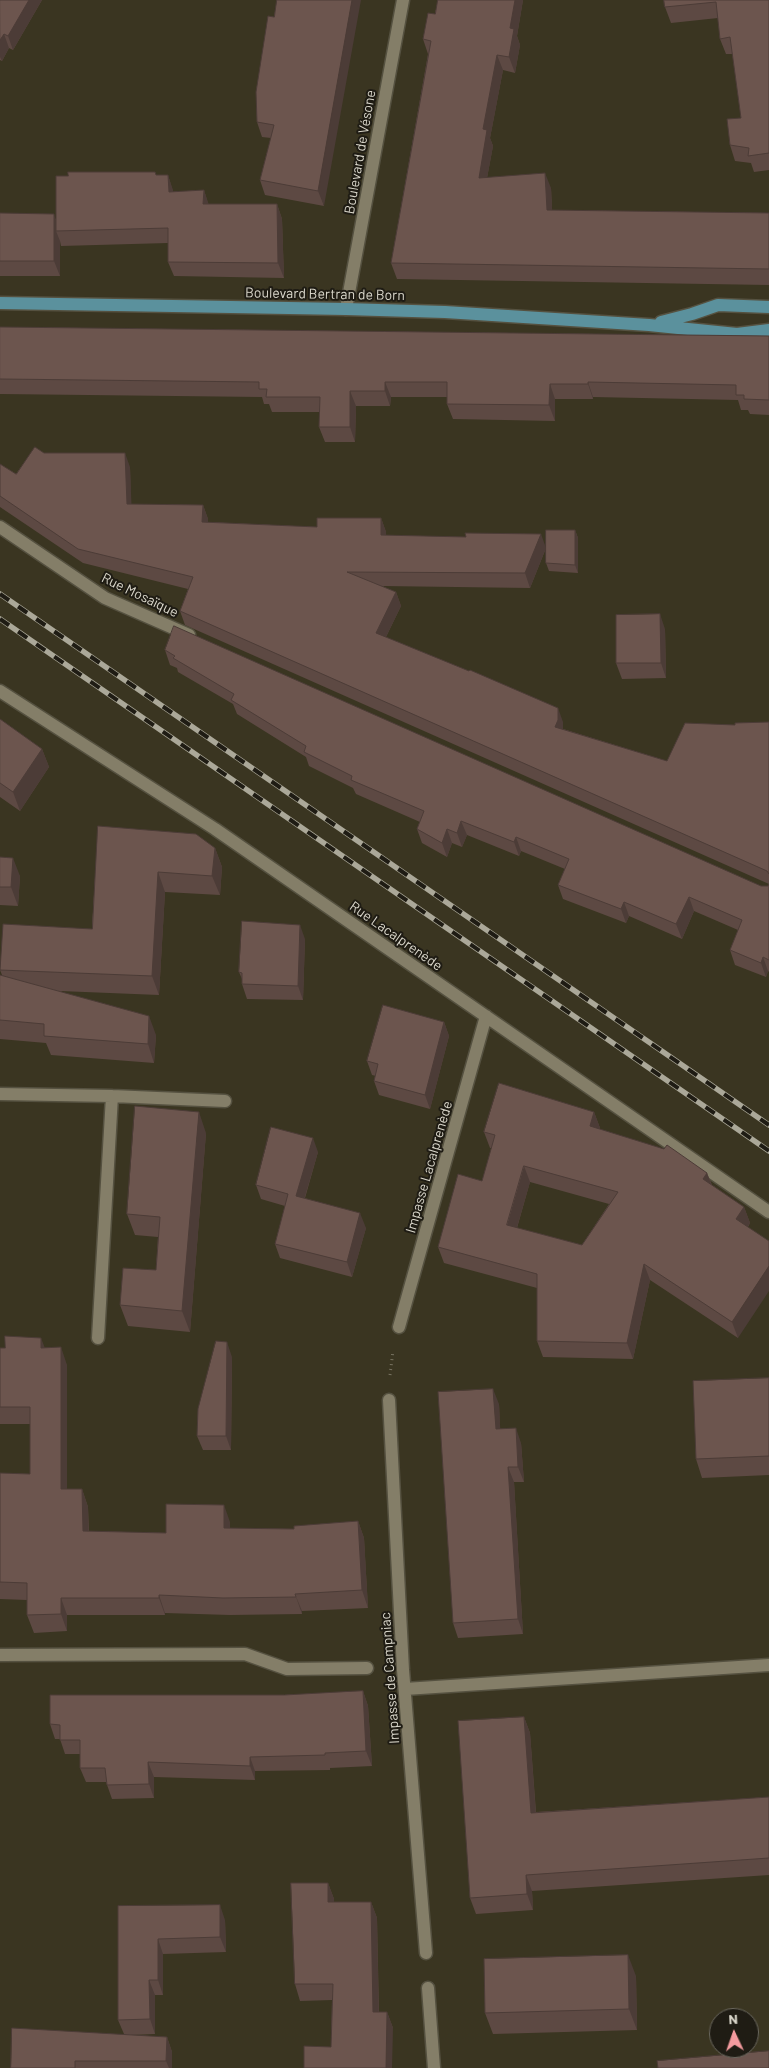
<!DOCTYPE html>
<meta charset="utf-8">
<style>
body{margin:0}
#map{position:relative;width:769px;height:2068px;overflow:hidden;background:#3a3521;font-family:Barlow,sans-serif}
canvas{display:block}
.north{position:absolute;left:709px;top:2008px;width:50px;height:50px;box-sizing:border-box;background:#1f1c14;border:1px solid #6a675e;border-radius:50%;rotate:357deg;font-size:14px;font-weight:700;line-height:20px;text-align:center;color:#dbd8cc}
.north::after{content:'';display:block;margin:auto;width:18px;height:22px;background:#f49b9f;clip-path:polygon(50% 0,100% 100%,50% 72%,0 100%)}
</style>
<div id="map">
<canvas width="769" height="2068"></canvas>
<div class="north">N</div>
</div>
<script>
const ctx = document.querySelector('canvas').getContext('2d');
ctx.lineJoin = 'round';
function stroke(path, color, width, dash) {
  ctx.strokeStyle = color;
  ctx.lineWidth = width;
  ctx.lineCap = dash ? 'butt' : 'round';
  ctx.setLineDash(dash || []);
  ctx.stroke(path);
}
function fillPath(path, color) {
  ctx.fillStyle = color;
  ctx.fill(path, 'evenodd');
}
function write(font, color, halo, rows, align = 'center') {
  ctx.font = font + ' Barlow,sans-serif';
  ctx.lineWidth = 4;
  ctx.setLineDash([]);
  ctx.textBaseline = 'middle';
  ctx.strokeStyle = halo;
  ctx.fillStyle = color;
  for (const [text, x, y, turn = 0] of rows) {
    ctx.save();
    ctx.translate(x, y);
    ctx.rotate((+turn || 0) * Math.PI / 180);
    ctx.textAlign = isNaN(turn) ? turn : align;
    if (halo) ctx.strokeText(text, 0, 0);
    ctx.fillText(text, 0, 0);
    ctx.restore();
  }
}
const path = new Path2D(`
 M390 1375 393 1351`);
const minor = new Path2D(`
 M346 309 403 0
 M0 527 105 598 189 635
 M0 691 215 829 769 1212
 M0 1094 112 1096 225 1101
 M399 1327 486 1016
 M98 1338 112 1096
 M389 1400 403 1670 426 1953
 M0 1655 245 1654 287 1669 367 1668
 M405 1689 769 1665
 M428 1988 434 2068`);
const major = new Path2D(`
 M0 303 346 309 445 312 649 325 737 334 769 330
 M661 322 692 314 718 305 769 307`);
const rail = new Path2D(`
 M0 594 769 1125
 M0 619 769 1151`);
const wall = new Path2D(`
 M0 0H42L13 50 9 48 2 61 0 60Z
 M438 0H523L517 36 520 45 515 73 503 70 490 138 493 146 487 178 551 188 552 210 769 213V285L397 279 391 263 428 54 423 39 435 14Z
 M664 0H769V170L754 172 751 163 735 161 730 145 741 118 733 54H726L720 39 718 18 671 23 665 7Z
 M268 16 324 206 265 195 260 180 271 138 262 137 257 122Z
 M155 172 156 175H168L173 192 204 190 208 204H277L282 219 284 278 174 276 168 262V243L61 246 60 241V276H0V213L56 219 68 176Z
 M0 327 769 336V415L750 414 748 410H741L738 400 593 397V399H555V421L453 419 447 404V397H391L390 406H356L355 442H325L319 427V412H272L269 404H264L262 397 0 394Z
 M44 453 130 467 131 504 203 505 208 519V522L317 527 381 518 386 532V535L546 548 530 588 382 586 396 592 401 606 386 637 563 722V729L667 761 735 725 769 722V884L185 625 180 611 188 589 83 563 0 507V464L16 474Z
 M575 530 578 538V573L549 571 546 563Z
 M665 629 666 678 622 679 616 663Z
 M165 650 761 886H768L769 884V972L768 971 766 977 735 965 730 950 738 930 694 911 682 939 629 916 626 923 563 899 558 885 565 869 521 851 519 856 467 835 462 847 452 843 447 857 422 843 417 829 420 822 356 794 353 788 309 766 306 757 237 714 233 704 178 672 177 668 170 665Z
 M0 719 42 749 49 767 20 811 0 797Z
 M98 826 215 848 222 867 220 895 165 892 159 995 60 991 156 1035 154 1063 51 1055 46 1043 0 1039V975H2L0 970 92 929Z
 M0 857 20 876 18 906 0 905Z
 M305 939 303 1000 247 999 242 984V979L239 972Z
 M444 1022 449 1036 430 1109 379 1095 374 1081 376 1076 372 1075 367 1061Z
 M594 1112 600 1128V1129L707 1173 712 1185 744 1207 750 1223 748 1227 738 1338 650 1280 633 1359 543 1357 537 1341V1288L444 1263 438 1247 482 1181 492 1148H490L484 1132ZM530 1182 609 1204 582 1245 517 1228Z
 M206 1133 190 1332 128 1326 120 1305 156 1270 158 1237 135 1235 127 1214Z
 M318 1152 305 1198 366 1228 352 1277 280 1258 275 1244 285 1206 261 1199 256 1185Z
 M0 1348H45L67 1365V1489H82L88 1507 89 1531 166 1533 230 1522V1528L294 1529 358 1521 364 1538 368 1608 302 1611V1614L230 1615 165 1613V1615H67V1631L34 1633 27 1615V1600L0 1599V1473L30 1474V1424H0Z
 M232 1357 231 1450H203L197 1436Z
 M769 1378V1475L702 1478 696 1459Z
 M499 1404 500 1429 521 1443 524 1482H514L523 1634 458 1638 453 1623Z
 M363 1691 368 1706 372 1766 330 1768V1770L255 1771V1780L154 1777V1798L112 1799 106 1782H86L80 1768V1754H65L60 1739H55L50 1724 284 1695Z
 M524 1717 530 1733 536 1812 769 1797V1875L532 1891 533 1910 476 1914 470 1898Z
 M328 1883 334 1899V1902H371L377 1918 379 2012H387L393 2028 331 2047 332 2000 300 2001 295 1984Z
 M118 1906 225 1920 226 1952 163 1954V1995H155V2034L131 2035 167 2037 172 2052V2068H11L124 2034 118 2020Z
 M636 1976 637 2030 493 2034 485 2013Z`);
const shadedWall = new Path2D(`
 M29 0H42L13 50 8 36Z
 M352 0H361L324 206 318 191Z
 M515 0H523L517 36 520 45 515 73 509 57 510 28Z
 M4 34 9 48 2 61 0 57V40Z
 M497 55 503 70 490 138 493 146 484 194 479 178 483 129Z
 M545 173 551 188 553 226 547 210Z
 M168 175 173 190 174 207 169 192Z
 M204 190 209 205 203 204Z
 M277 204 282 219 284 278 278 263Z
 M54 214 59 229 56 231 60 241V276L54 261Z
 M385 382 391 397 390 406 385 391Z
 M588 382 593 397V399L588 384Z
 M550 384 555 399V421L549 405Z
 M350 391 356 406 355 442 350 427Z
 M125 453 130 467 132 518 127 504Z
 M203 505 208 519V536L202 522Z
 M381 518 386 532V549L381 535Z
 M575 530 578 538V573L575 565Z
 M541 534 546 548 530 588 525 573Z
 M396 592 401 606 381 647 376 633Z
 M660 614 665 629 666 678 661 663Z
 M558 708 563 722V734L555 727Z
 M42 749 49 767 20 811 13 792Z
 M461 821 467 835 462 847 457 833Z
 M447 829 452 843 447 857 442 843Z
 M516 837 521 851 519 856 514 842Z
 M215 848 222 867 220 895 212 876Z
 M13 858 20 876 18 906 11 887Z
 M158 872 165 892 159 995 152 976Z
 M689 897 694 911 682 939 676 924Z
 M624 902 629 916 626 923 621 909Z
 M300 925 305 939 303 1000 298 986Z
 M763 957 768 971 766 977 761 963Z
 M149 1016 156 1035 154 1063 148 1044Z
 M444 1022 449 1036 430 1109 425 1095Z
 M199 1112 206 1133 190 1332 182 1311Z
 M594 1112 600 1128 596 1142 590 1126Z
 M313 1138 318 1152 301 1210 296 1196Z
 M524 1166 530 1182 513 1241 507 1225Z
 M707 1173 713 1189 703 1179Z
 M744 1207 750 1223 742 1235 736 1219Z
 M360 1213 366 1228 352 1277 347 1262Z
 M644 1264 650 1280 633 1359 627 1343Z
 M769 1266V1291L738 1338 732 1322Z
 M41 1338 48 1356 41 1348Z
 M227 1342 232 1357 231 1450 226 1436Z
 M61 1347 67 1365V1506L61 1489Z
 M493 1389 499 1404 501 1444 496 1429Z
 M516 1428 521 1443 524 1482 518 1467Z
 M508 1467 514 1482 523 1634 518 1619Z
 M82 1489 88 1507 89 1548 83 1531Z
 M224 1505 230 1522V1546L224 1528Z
 M358 1521 364 1538 368 1608 362 1590Z
 M295 1594 302 1611V1614L296 1597Z
 M159 1595 165 1613V1615L159 1598Z
 M61 1598 67 1615V1631L61 1614Z
 M363 1691 368 1706 372 1766 366 1751Z
 M524 1717 530 1733 537 1829 531 1813Z
 M250 1757 255 1771V1780L250 1766Z
 M148 1762 154 1777V1798L149 1784Z
 M526 1875 532 1891 533 1910 527 1894Z
 M328 1883 334 1899V1918L328 1902Z
 M371 1902 377 1918 379 2028 373 2012Z
 M220 1905 225 1920 226 1952 220 1937Z
 M158 1939 163 1954V1995L158 1980Z
 M628 1955 636 1976 637 2030 629 2009Z
 M149 1980 155 1995V2034L150 2019Z
 M387 2012 393 2028 392 2068H386Z
 M167 2037 172 2052V2068H169L166 2061Z`);
const building = new Path2D(`
 M0 0H29L8 36 4 34 0 40Z
 M277 0H352L318 191 260 180 274 125 257 122 256 92 268 16 274 17Z
 M438 0H515L510 28 514 29 509 57 497 55 483 129 487 130 479 178 545 173 547 210 769 213V269L391 263 431 41 423 39 428 13 435 14Z
 M664 0H769V153L748 156 749 148 730 145 727 119 741 118 730 37 720 39 716 2 665 7Z
 M68 172H155L156 175H168L169 192 204 190 203 204H277L278 263 168 262V228L56 231V176H68Z
 M0 213 54 214V261H0Z
 M0 327 769 336V400L744 399V395H736V385L588 382V384H550L549 405 447 404V382H385V391H350V427H319L320 397H266L267 389H259V382L0 379Z
 M35 447 44 453H125L127 504 203 505 202 522 317 527V518H381V535L466 537 465 533 541 534 525 573 347 572 396 592 376 633 469 671 470 670 558 708V720L555 727 667 761 685 723 735 725V723L769 722V874L767 871 180 611 193 577 78 549 0 496V464L16 474Z
 M546 530H575V565L546 563Z
 M660 614 661 663H616V615Z
 M174 626 761 886H768L769 884V960L763 957 761 963 730 950 742 920 689 897 676 924 624 902 621 909 558 885 569 859 516 837 514 842 461 821 457 833 447 829 442 843 417 829 424 811 351 780 352 776 304 752 306 746 231 700 234 694 173 658 175 656 165 650Z
 M0 719 42 749 13 792 0 783Z
 M98 826 196 834 215 848 212 876 158 872 152 976 0 970 3 924 92 929Z
 M0 857 13 858 11 887H0Z
 M242 921 300 925 298 986 242 984V973L239 972Z
 M0 975 149 1016 148 1044 44 1036V1024L0 1020Z
 M383 1005 444 1022 425 1095 374 1081 378 1064 367 1061Z
 M499 1083 594 1112 590 1126 664 1149 667 1145 707 1173 703 1179 744 1207 736 1219 769 1241V1266L732 1322 644 1264 627 1343 537 1341V1274L438 1247 458 1174 482 1181 495 1135 484 1132ZM524 1166 618 1192 582 1245 507 1225Z
 M135 1106 199 1112 182 1311 120 1305 123 1268 156 1270 160 1217 127 1214Z
 M271 1127 313 1138 296 1196 360 1213 347 1262 275 1244 288 1194 256 1185Z
 M5 1336 41 1338V1348L61 1347V1489H82L83 1531 166 1533V1504L224 1505V1528L294 1529V1526L358 1521 362 1590 295 1594 296 1597 223 1598 159 1595V1598H61V1614L27 1615V1583L0 1582V1473L30 1474V1407H0V1348H5Z
 M216 1341 227 1342 226 1436H197L198 1409Z
 M769 1378V1456L696 1459 693 1381Z
 M493 1389 496 1429 516 1428 518 1467H508L518 1619 453 1623 438 1392Z
 M363 1691 366 1751 325 1753V1755L250 1757V1766L148 1762 149 1784 107 1785 105 1768H80V1740H60V1725L50 1724V1695H284Z
 M524 1717 531 1813 769 1797V1858L526 1875 527 1894 470 1898 458 1721Z
 M291 1883H328V1902H371L373 2012H387L386 2068H304V2046L331 2047 333 1984H295Z
 M220 1905V1937L158 1939V1980H149L150 2019 118 2020V1906Z
 M628 1955 629 2009 485 2013 484 1959Z
 M12 2028 167 2037 166 2061H75V2068H11Z
 M769 2051V2068H658L657 2061Z`);
const streetNames = [
 ["Boulevard de Vésone",360,152,-80],
 ["Boulevard Bertran de Born",325,294,1],
 ["Rue Mosaïque",140,595,26],
 ["Rue Lacalprenède",396,936,35],
 ["Impasse Lacalprenède",429,1167,-74],
 ["Impasse de Campniac",390,1678,-94]
];
stroke(minor, '#555140', 15);
stroke(major, '#555140', 15);
stroke(path, '#787362', 3, [1, 4]);
stroke(minor, '#847e68', 12);
stroke(major, '#5b919d', 12);
stroke(rail, '#aba899', 5.5);
stroke(rail, '#1f1c14', 4, [11]);
fillPath(wall, '#5d4943');
fillPath(shadedWall, '#4c3c37');
fillPath(building, '#6c554e');
stroke(building, '#4c3c37', 1);
write('14px', '#dbd8cc', '#1f1c14', streetNames);
</script>
